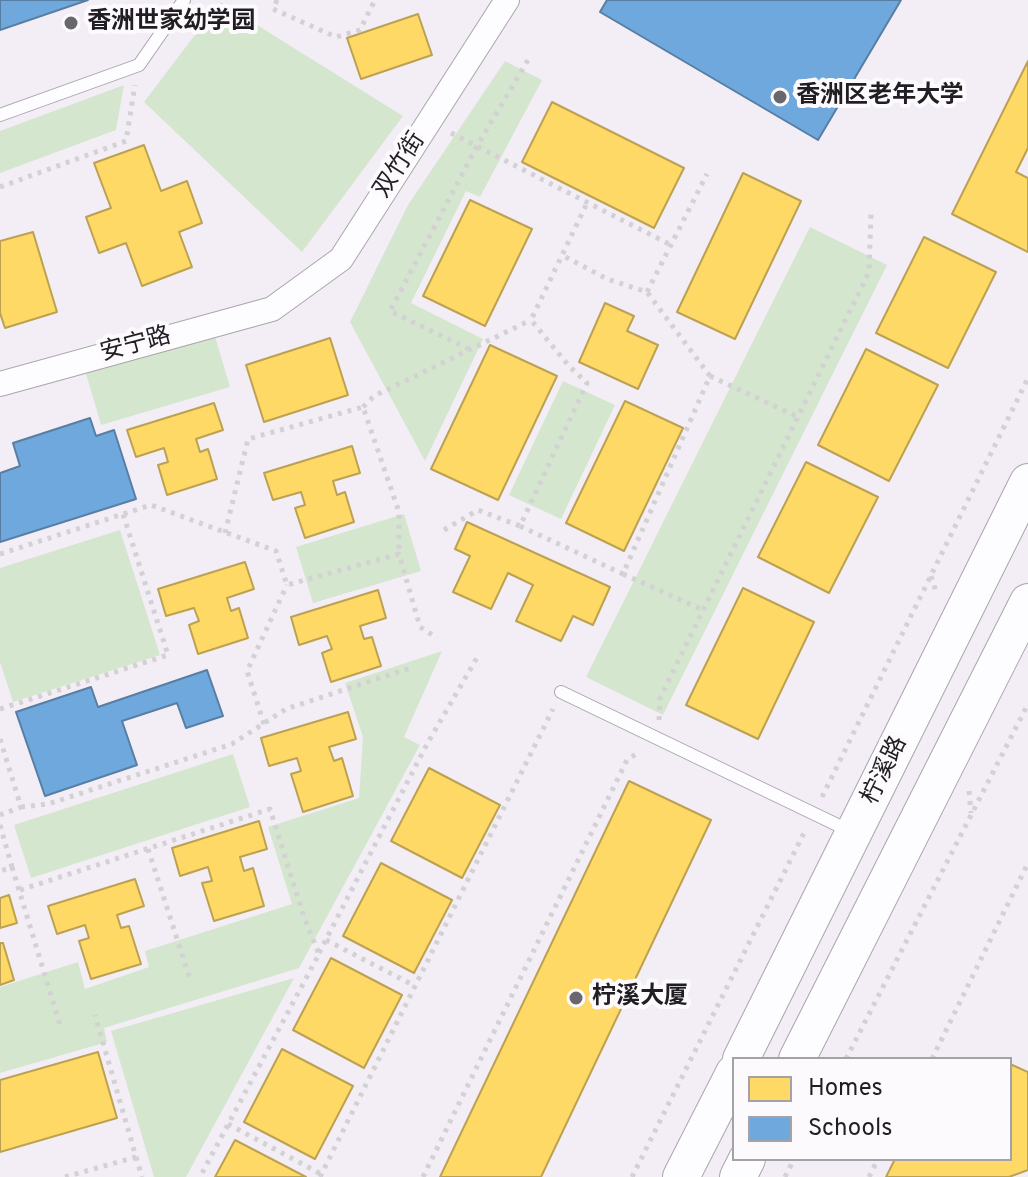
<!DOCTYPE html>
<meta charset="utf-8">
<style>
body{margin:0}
#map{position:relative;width:1028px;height:1177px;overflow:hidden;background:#f3eef6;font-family:Overpass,sans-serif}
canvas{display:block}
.legend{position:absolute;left:732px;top:1057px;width:280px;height:104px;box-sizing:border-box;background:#fcfafd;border:2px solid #a4a2a6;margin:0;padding:10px 14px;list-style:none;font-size:24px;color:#211d23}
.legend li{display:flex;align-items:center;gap:16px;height:40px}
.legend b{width:40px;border:2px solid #a4a2a6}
</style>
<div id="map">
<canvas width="1028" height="1177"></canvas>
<ul class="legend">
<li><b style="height:22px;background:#ffd966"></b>Homes</li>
<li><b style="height:22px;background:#6fa8dc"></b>Schools</li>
</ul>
</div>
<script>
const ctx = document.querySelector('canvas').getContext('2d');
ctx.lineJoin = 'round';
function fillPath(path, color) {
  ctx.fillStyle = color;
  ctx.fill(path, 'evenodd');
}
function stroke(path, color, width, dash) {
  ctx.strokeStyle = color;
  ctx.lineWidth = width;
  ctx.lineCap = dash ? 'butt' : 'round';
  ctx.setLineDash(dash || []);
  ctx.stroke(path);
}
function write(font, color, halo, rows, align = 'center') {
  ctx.font = font + ' Overpass,"Noto Sans SC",sans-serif';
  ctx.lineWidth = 8;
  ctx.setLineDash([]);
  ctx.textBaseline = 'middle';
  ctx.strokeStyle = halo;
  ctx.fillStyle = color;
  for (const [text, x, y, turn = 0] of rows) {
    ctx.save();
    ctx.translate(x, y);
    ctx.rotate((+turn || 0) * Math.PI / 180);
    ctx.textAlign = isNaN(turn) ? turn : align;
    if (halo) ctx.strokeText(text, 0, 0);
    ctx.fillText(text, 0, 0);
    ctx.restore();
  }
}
const green = new Path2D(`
 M220 2 403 116 302 252 144 102Z
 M505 61 542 80 480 197 466 191 411 303 483 339 425 461 350 322 408 205Z
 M124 85 116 130 0 173V131Z
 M810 227 887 265 663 715 586 677Z
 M214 333 230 387 101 425 85 370Z
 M563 381 615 405 561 519 509 495Z
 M404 514 421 571 313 603 296 547Z
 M120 530 160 655 13 702 0 662V568Z
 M442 651 404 737 420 745 299 968 104 1028 107 1042 0 1073V987L78 962 85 989 149 967 145 951 292 904 268 827 359 798 363 737 345 683Z
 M233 754 250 807 31 878 14 825Z
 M294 978 186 1177H154L111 1031Z`);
const homes = new Path2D(`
 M418 14 432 55 361 79 347 38Z
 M1028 61V148L1016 172 1028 178V252L952 214Z
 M552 102 684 168 654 228 522 162Z
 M144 145 161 191 187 181 202 223 179 232 192 267 142 286 126 243 99 253 86 217 111 208 94 163Z
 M743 173 801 201 735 339 677 312Z
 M470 200 532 229 485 326 423 296Z
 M33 232 57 312 5 328 0 313V241Z
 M924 237 996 272 948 368 876 333Z
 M605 303 634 316 627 331 658 345 638 389 579 362Z
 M330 338 348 395 264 422 246 365Z
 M490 345 557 376 498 500 431 469Z
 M866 349 938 385 889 481 818 445Z
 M625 401 683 428 624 551 566 523Z
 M214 403 223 430 196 439 200 452 208 449 217 479 167 495 158 465 168 462 164 448 136 457 127 430Z
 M352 446 360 473 333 481 337 495 345 492 354 522 305 538 295 508 305 505 301 492 273 500 264 473Z
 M806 462 878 497 829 593 758 557Z
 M467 522 610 587 593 625 573 616 561 641 516 621 533 585 508 573 491 609 453 592 470 556 455 549Z
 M245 562 254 589 227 598 231 611 239 608 248 638 198 654 189 625 199 621 194 608 166 616 158 589Z
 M743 588 814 622 758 739 686 705Z
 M378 590 386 618 360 626 364 639 372 637 381 666 331 682 322 653 332 649 327 636 299 645 291 617Z
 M348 712 356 739 329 747 334 761 342 758 353 796 303 812 291 774 301 771 297 758 269 766 261 738Z
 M429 768 500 805 462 878 391 841Z
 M629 781 711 820 541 1177H440Z
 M259 821 267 849 240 857 244 871 253 868 264 906 214 921 202 883 212 881 208 867 180 876 172 848Z
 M381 863 452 900 414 973 343 936Z
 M135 879 144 906 117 915 121 928 129 926 141 964 91 979 79 941 89 938 85 925 57 934 48 906Z
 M9 895 17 923 0 928V898Z
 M0 943H3L14 980 0 985Z
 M331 958 402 995 364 1068 293 1030Z
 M282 1049 353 1086 315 1159 244 1122Z
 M98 1052 117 1118 0 1152V1080Z
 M1010 1064 1028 1072V1170L1009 1177H886L895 1159H1010Z
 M235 1140 306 1177H215Z`);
const schools = new Path2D(`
 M0 0H88L0 30Z
 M607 0H901L818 140 600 12Z
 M90 418 96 436 114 430 136 499 0 542V473L20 466 13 443Z
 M207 670 223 716 186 728 177 703 122 721 137 765 45 796 16 712 91 687 98 707Z`);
const path = new Path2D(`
 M277 0 273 9 336 37 360 30 375 0
 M451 133 671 245
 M0 187 126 141 135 85
 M647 292 707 174
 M469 349 390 311 477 146 528 60
 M710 376 798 417
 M363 407 374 396 531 320
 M520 526 623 574 710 376 647 292 607 279 562 255
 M444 530 478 510 520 526 587 383 569 366 531 320 587 203
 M225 533 248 439 363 407 399 512V554
 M0 554 151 505 276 551 287 585 399 554 420 627 437 638
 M623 574 703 610
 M931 576 937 595
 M0 709 168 655 123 514
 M659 720 660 698 869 272 871 214
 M264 724 247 671 287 585
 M0 739 21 807 0 815
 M969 791 971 813
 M822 797 1028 378
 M21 807 48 804 232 744 286 709 413 667
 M0 825 12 867 0 871
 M148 849 191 982
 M12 867 60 1025
 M20 890 270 809 304 917 319 954 200 1177
 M326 940 415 986
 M319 953 427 744 478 656
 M846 1059 1028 704
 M932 1059 1028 863
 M228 1124 321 1174
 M136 1157 142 1177
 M65 1177 136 1157 95 1015
 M320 1177 553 709
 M423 1177 627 760 639 752
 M632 1177 805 831
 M785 1177 794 1159
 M869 1177 878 1159`);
const lane = new Path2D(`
 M0 115 139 65 184 0
 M561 692 852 832`);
const street = new Path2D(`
 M0 384 272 309 341 259 507 0`);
const primary = new Path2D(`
 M741 1059 1028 482
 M797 1059 1028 602
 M681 1177 734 1073
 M738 1177 747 1159`);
const markers = [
 [71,23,8,"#6a666d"],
 [780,97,8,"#6a666d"],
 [576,998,8,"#6a666d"]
];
const poiNames = [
 ["香洲世家幼学园",87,23],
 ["香洲区老年大学",796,97],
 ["柠溪大厦",592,998]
];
const streetNames = [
 ["双竹街",401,166,-57],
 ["安宁路",136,346,-15],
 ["柠溪路",886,771,-64]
];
fillPath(green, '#d4e6ce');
fillPath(homes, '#ffd966');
stroke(homes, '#bca152', 2);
fillPath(schools, '#6fa8dc');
stroke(schools, '#587ea4', 2);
stroke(lane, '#a9a5ac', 14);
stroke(street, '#a9a5ac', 26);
stroke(primary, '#a9a5ac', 38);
stroke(path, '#d3d1d3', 5, [4, 6]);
stroke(lane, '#fdfcfe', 12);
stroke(street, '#fdfcfe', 24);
stroke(primary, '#fdfcfe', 36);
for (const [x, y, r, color] of markers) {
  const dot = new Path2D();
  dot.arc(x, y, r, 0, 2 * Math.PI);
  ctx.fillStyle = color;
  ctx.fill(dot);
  stroke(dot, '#fcfafd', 3);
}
write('bold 24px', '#211d23', '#fcfafd', poiNames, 'left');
write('24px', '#211d23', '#fcfafd', streetNames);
</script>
